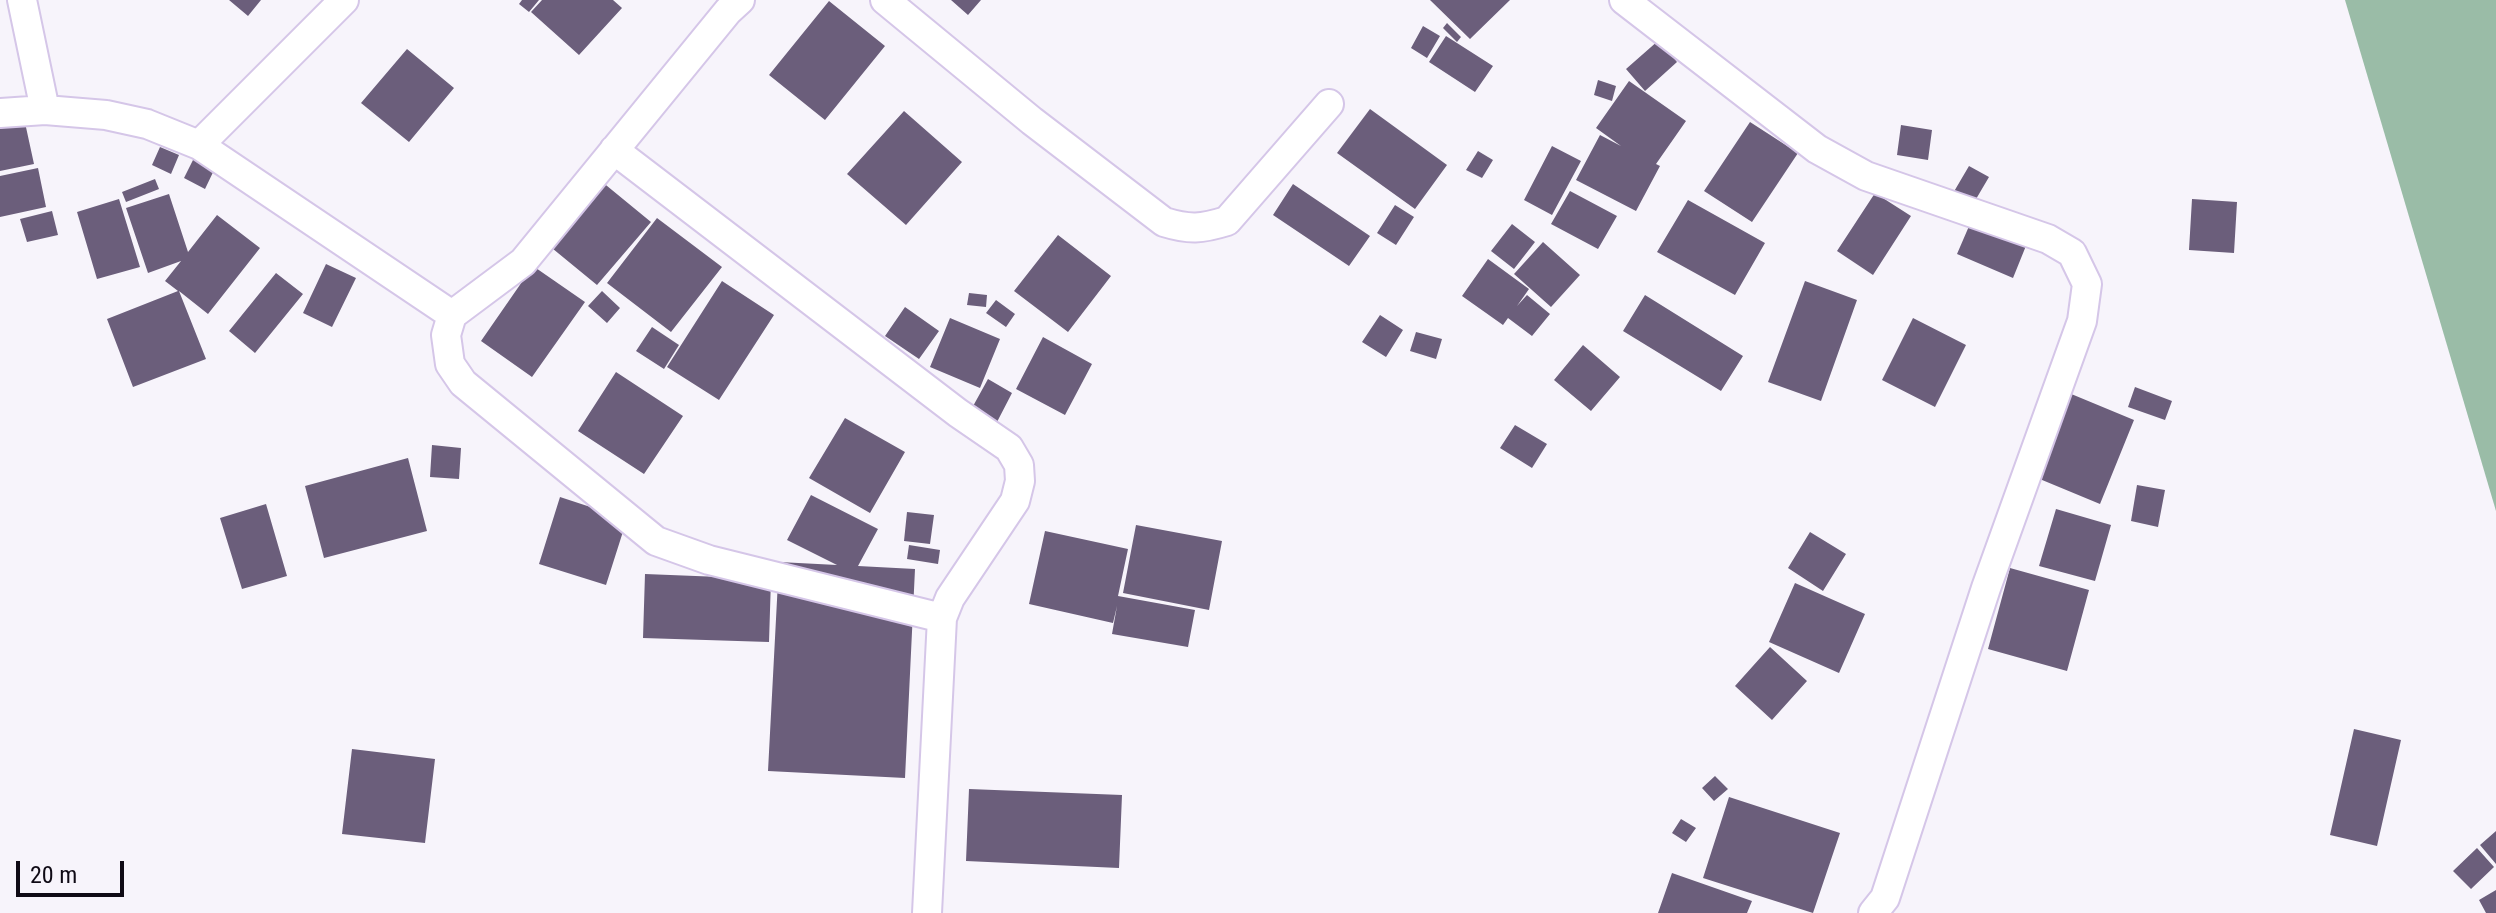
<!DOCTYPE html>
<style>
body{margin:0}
#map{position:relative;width:2496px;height:913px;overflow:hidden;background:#f7f4fb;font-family:"Roboto Condensed",sans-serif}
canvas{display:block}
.scale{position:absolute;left:16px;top:861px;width:108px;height:36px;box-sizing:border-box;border:4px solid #0f0a15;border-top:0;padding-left:10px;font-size:24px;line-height:28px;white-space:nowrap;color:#0f0a15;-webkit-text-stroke:6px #f7f4fb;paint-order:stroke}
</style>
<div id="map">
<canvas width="2496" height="913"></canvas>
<div class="scale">20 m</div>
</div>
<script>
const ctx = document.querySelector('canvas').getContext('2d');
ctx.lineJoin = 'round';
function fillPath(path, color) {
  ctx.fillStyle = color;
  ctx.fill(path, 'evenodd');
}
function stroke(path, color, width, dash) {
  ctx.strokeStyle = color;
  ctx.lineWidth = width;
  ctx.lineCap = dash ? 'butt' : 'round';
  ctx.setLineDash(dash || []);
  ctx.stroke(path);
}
const forest = new Path2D(`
 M2345 0H2496V511Z`);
const building = new Path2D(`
 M229 0H261L248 16Z
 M522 0H539L529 12 519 4Z
 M542 0H613L622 8 579 55 531 12Z
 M951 0H981L968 15Z
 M1430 0H1510L1470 39Z
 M829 1 885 46 825 120 769 75Z
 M1447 23 1461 37 1457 42 1443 28Z
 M1423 26 1440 36 1427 58 1411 48Z
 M1446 36 1493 66 1475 92 1429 62Z
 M1659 40 1677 62 1645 91 1626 69Z
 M407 49 454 88 409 142 361 103Z
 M1598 80 1616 86 1612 101 1594 95Z
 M1629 81 1686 121 1656 164 1660 166 1636 211 1576 180 1600 135 1621 146 1596 128Z
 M1370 109 1447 165 1415 209 1337 153Z
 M904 111 962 162 906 225 847 174Z
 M24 118 34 164 0 171V123Z
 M1750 122 1798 153 1752 222 1704 191Z
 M1901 125 1932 130 1928 160 1897 155Z
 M1552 146 1581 161 1552 215 1524 200Z
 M160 147 179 155 171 174 152 165Z
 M1478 151 1493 160 1482 178 1466 170Z
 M196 154 217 164 205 189 184 178Z
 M1969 166 1989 177 1969 211 1949 200Z
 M38 168 46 207 0 217V176Z
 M155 179 159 189 126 202 122 192Z
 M601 181 651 222 597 285 547 244Z
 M1293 184 1370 236 1349 266 1273 215Z
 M1570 191 1617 216 1598 249 1551 224Z
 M1875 193 1911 216 1873 275 1837 251Z
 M169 194 188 252 217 215 260 248 208 314 179 291 206 359 133 387 107 319 178 291 165 281 181 261 148 273 126 208Z
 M119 199 140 267 97 279 77 212Z
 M2192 199 2237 202 2234 253 2189 250Z
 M1688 200 1765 243 1735 295 1657 252Z
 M1979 203 2034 226 2013 278 1957 254Z
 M1395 205 1414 217 1396 245 1377 233Z
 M52 211 58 235 27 242 20 219Z
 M657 218 722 267 671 332 607 283Z
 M1512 224 1535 242 1514 269 1491 251Z
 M1058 235 1111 276 1068 332 1014 291Z
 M1543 242 1580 275 1551 307 1514 274Z
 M1488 259 1529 289 1517 306 1527 295 1550 314 1532 336 1508 318 1503 325 1462 296Z
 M326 264 356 278 332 327 303 313Z
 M533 266 585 302 532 377 481 341Z
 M276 273 303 294 255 353 229 331Z
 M722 281 774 315 719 400 667 367Z
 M1805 281 1857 300 1821 401 1768 382Z
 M602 291 620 308 607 323 588 306Z
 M969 293 987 295 986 307 967 305Z
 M1645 295 1743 356 1721 391 1623 331Z
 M996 300 1015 314 1006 327 986 313Z
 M905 307 939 331 919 359 885 336Z
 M1380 315 1403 330 1386 357 1362 342Z
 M950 318 1000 339 980 388 930 367Z
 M1913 318 1966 345 1935 407 1882 380Z
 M652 327 679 345 664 369 636 351Z
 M1416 332 1442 339 1436 359 1410 351Z
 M1043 337 1092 364 1065 415 1016 389Z
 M1583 345 1620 377 1591 411 1554 380Z
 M616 372 683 416 644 474 578 431Z
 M988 379 1012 393 997 422 972 408Z
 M2052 386 2134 420 2100 504 2018 470Z
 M2135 387 2172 401 2165 420 2128 407Z
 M845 418 905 452 870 513 809 478Z
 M1515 425 1547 444 1532 468 1500 448Z
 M432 445 461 448 459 479 430 477Z
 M408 458 427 531 324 558 305 486Z
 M2137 485 2165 490 2158 527 2131 521Z
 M811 495 878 529 858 566 915 569 905 778 768 771 779 562 837 565 787 540Z
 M560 497 627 519 606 585 539 564Z
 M266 504 287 576 242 589 220 518Z
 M2056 509 2111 525 2095 581 2039 566Z
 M907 512 934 515 930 544 904 541Z
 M1136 525 1222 541 1209 610 1123 593Z
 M1045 531 1128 549 1118 596 1195 610 1188 647 1112 634 1117 606 1113 623 1029 604Z
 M1810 532 1846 554 1823 591 1788 568Z
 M909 545 940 550 938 564 907 559Z
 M2010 568 2089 590 2067 671 1988 649Z
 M645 574 771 579 769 642 643 638Z
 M1795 583 1865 614 1839 673 1769 642Z
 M1770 647 1807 681 1772 720 1735 686Z
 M2354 729 2401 740 2377 846 2330 835Z
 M352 749 435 759 425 843 342 834Z
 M1715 776 1728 789 1714 801 1702 788Z
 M969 789 1122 795 1119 868 966 861Z
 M1729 797 1840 833 1813 913 1703 878Z
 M1681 819 1696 828 1686 842 1672 833Z
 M2496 831V864L2480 845Z
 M2477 848 2494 867 2471 889 2453 871Z
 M1672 873 1752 901 1747 913H1658Z
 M2496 890V913H2486L2479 900Z`);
const minor = new Path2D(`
 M22 0 45 110
 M740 0 728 11 523 262 452 315 446 335 450 364 463 383 656 541 709 560 942 618
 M885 0 1032 121 1164 222C1190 230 1201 229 1227 221L1329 104
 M1624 0 1817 149 1866 176 2048 239 2072 253 2087 284 2082 321 1986 588 1885 898 1873 913
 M0 113 45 110 106 115 147 124 199 145 452 315
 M199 145 344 0
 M614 150 958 413 1009 448 1019 465 1020 481 1015 501 950 598 942 618 927 913`);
fillPath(forest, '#9abca7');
fillPath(building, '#6b5e7b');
stroke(minor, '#d5c6e8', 32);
stroke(minor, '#fff', 28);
</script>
